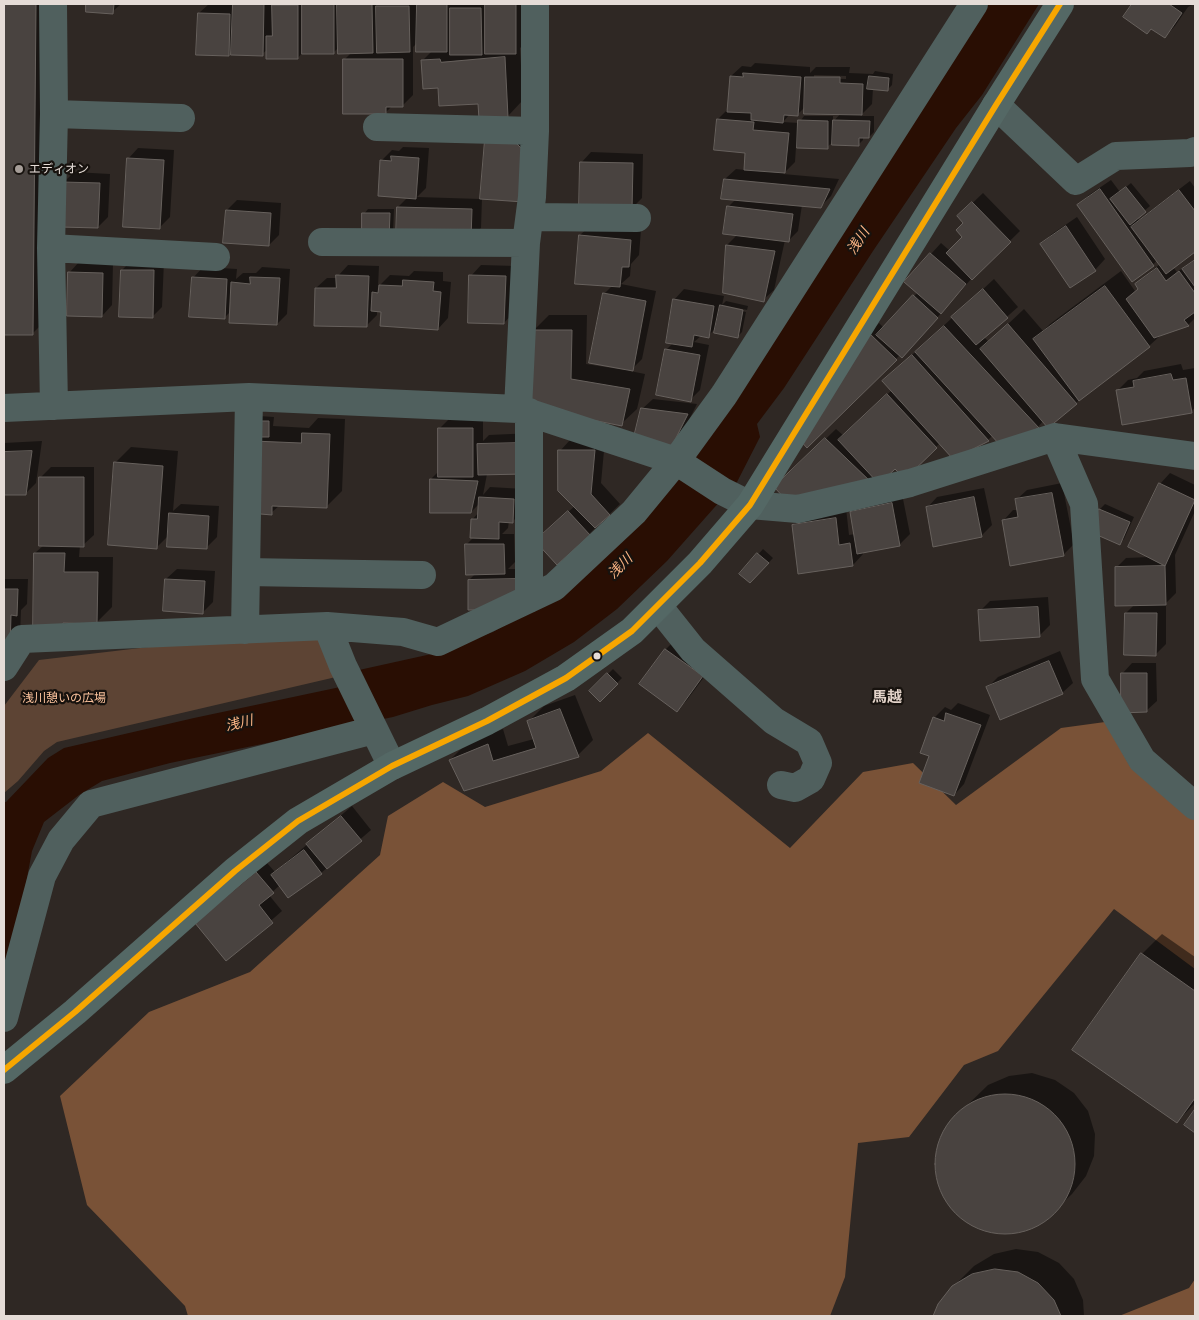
<!DOCTYPE html>
<meta charset="utf-8">
<style>
body{margin:0}
#map{position:relative;width:1199px;height:1320px;overflow:hidden;background:#2f2824;font-family:Ubuntu,sans-serif}
canvas{display:block}
.frame{position:absolute;inset:0;border:5px solid #e5dcd7;pointer-events:none}
</style>
<div id="map">
<canvas width="1199" height="1320"></canvas>
<div class="frame"></div>
</div>
<script>
const ctx = document.querySelector('canvas').getContext('2d');
ctx.lineJoin = 'round';
function fillPath(path, color) {
  ctx.fillStyle = color;
  ctx.fill(path, 'evenodd');
}
function stroke(path, color, width, dash) {
  ctx.strokeStyle = color;
  ctx.lineWidth = width;
  ctx.lineCap = dash ? 'butt' : 'round';
  ctx.setLineDash(dash || []);
  ctx.stroke(path);
}
function write(font, color, halo, rows, align = 'center') {
  ctx.font = font + ' Ubuntu,"Noto Sans JP",sans-serif';
  ctx.lineWidth = 4.5;
  ctx.setLineDash([]);
  ctx.textBaseline = 'middle';
  ctx.strokeStyle = halo;
  ctx.fillStyle = color;
  for (const [text, x, y, turn = 0] of rows) {
    ctx.save();
    ctx.translate(x, y);
    ctx.rotate((+turn || 0) * Math.PI / 180);
    ctx.textAlign = isNaN(turn) ? turn : align;
    if (halo) ctx.strokeText(text, 0, 0);
    ctx.fillText(text, 0, 0);
    ctx.restore();
  }
}
const green = new Path2D(`
 M323 636 336 677 57 742 44 751 18 781 4 793V706L39 660 199 641Z`);
const forest = new Path2D(`
 M1105 722 1130 766 1195 820V969L1114 909 998 1051 964 1065 909 1137 858 1143 845 1277 830 1316H188L185 1306 87 1205 60 1096 149 1012 250 972 380 855 388 816 443 782 485 807 601 771 648 733 790 848 863 772 913 763 956 805 1061 728Z
 M1195 1279V1316H1119L1189 1288Z`);
const water = new Path2D(`
 M982 4H1039L982 95 956 128 873 251 784 388 757 424 760 437 737 482 667 561 617 609 574 642 525 671 468 696 432 705 393 717 170 763 102 781 79 795 44 822 32 851 26 883 4 977V802H6L48 758 64 748 194 718 345 686 359 670 436 653 493 632 538 606 622 534Z`);
const shadow = new Path2D(`
 M4 4H56L53 313 32 334 4 333Z
 M88 4H121L112 12 87 11Z
 M209 4H274V5L275 4H526V42L520 48 523 100 508 116 439 86 423 60 432 51 418 42 413 47V95L403 105 392 106 385 113 344 60 351 53 339 47 333 53H302L298 58 267 50 262 54 233 50 228 55 199 13Z
 M1133 4H1194L1188 7 1175 26 1165 37 1152 28 1125 17Z
 M755 63 810 67V73L816 67H850L849 73 873 74 875 71 893 74 892 85 887 90 873 88 872 104 860 116H874V132L869 137 863 136V140L858 145 834 141 827 147H796L795 162 783 174 839 179 831 196 820 207 802 205 798 231 788 241 785 240 774 290 763 300 727 245 738 234 725 233 729 206 736 199 725 179 736 169 745 170 746 152 718 119 729 108 731 76 742 66 751 67ZM814 75 846 76V79L814 78ZM805 107 841 113 833 122V116H804L799 123 783 122 790 114 797 115Z
 M486 140 537 143 482 198 481 228 471 238 398 207 408 197 381 161 392 150 399 151 403 147 429 148 426 188 417 197 481 199Z
 M138 148 174 150 170 217 160 227 128 159Z
 M591 152 643 154 642 198 632 208 581 163Z
 M74 172 110 174 108 217 98 227 64 182Z
 M1111 180 1120 192 1131 183 1150 206 1137 217 1139 220 1190 181 1195 188V250L1173 267 1177 272 1195 260V318L1188 325 1161 335 1149 346 1083 396 1076 403 1043 421 1038 427 1000 444 993 435 988 440 953 457 940 443 905 477 896 467 870 480 786 477 836 429 844 436 892 390 884 381 994 279 1018 307 984 337 989 342 1024 309 1043 331 1050 324 1121 271 1135 291 1139 288 1136 284 1160 264 1157 260 1153 265 1079 205 1089 195Z
 M983 193 1020 231 972 278 912 346 900 355 807 446 869 333 879 323 884 328 918 292 931 254 941 243 950 251 964 237 965 223 959 216Z
 M237 200 281 203 279 235 269 245 227 210Z
 M368 209H394L393 233 364 214Z
 M1077 217 1105 259 1095 270 1041 244 1052 234Z
 M591 225 641 230 639 255 631 264 630 276 621 284 656 291 642 359 630 371 645 374 637 409 621 424 530 406 534 330 549 315H587L586 364 625 370 604 294 612 286 580 235Z
 M132 260 164 261 162 307 152 317 122 270Z
 M79 262 113 263 112 305 102 316 69 273Z
 M348 265 379 266 378 287 390 275 409 276 414 271 443 272V281L451 282 448 318 438 329 382 311 377 310V315L367 325 316 288 327 278H337L338 276Z
 M481 265 516 266 514 312 504 323 471 276Z
 M203 267 237 269 236 279 243 273H256L262 267 290 269 287 314 277 324 231 311 224 318 193 278Z
 M684 289 724 296 722 305 726 301 748 306 747 310 723 305V307L746 312 742 332 737 337 716 328 708 336 702 335 694 342 709 345 700 390 690 400 666 350 673 343 674 300Z
 M1181 364 1183 370 1195 368V408L1191 411 1117 391 1128 380 1137 378 1144 371Z
 M653 399 697 404 682 434 671 445 642 409Z
 M259 416 274 417 273 426 309 428 318 418 345 419 342 491 326 507 280 505 271 513 260 436Z
 M450 418H483V441L489 435 533 433 487 474 483 495 490 487 524 489 523 511 512 522 509 521 508 528 502 534H514L515 562 508 569H527L501 602 469 580 476 573 466 545 474 537 472 520 479 512 480 503 471 512 431 479 439 471 440 428Z
 M570 440H605L601 483 620 504 589 534 547 530 575 506 560 451Z
 M42 441 36 483 26 493 4 494V443Z
 M131 447 178 451 173 511 181 504 219 506 217 537 207 547 169 535 156 548 115 463Z
 M51 467H94V535L83 545H80L79 557H113L112 607 97 622 62 634 35 553 44 545 41 477Z
 M1170 473 1195 485V511L1175 555 1176 593 1166 603V644L1155 655 1126 613 1135 604 1116 568 1126 558 1150 557 1160 484Z
 M1062 483 1074 544 1063 555 1003 521 1013 510H1018L1016 500 1027 490Z
 M984 488 992 525 981 536 927 508 937 497Z
 M902 494 910 534 899 545 863 552V554L853 565 793 525 803 515 846 508 849 535 855 534 851 512 861 502Z
 M1105 504 1134 517 1124 539 1119 543 1100 509Z
 M763 549 773 558 755 577 741 574Z
 M177 569 215 571 213 602 203 612 166 579Z
 M4 579H28L27 604 21 610 20 637 4 647Z
 M1048 597 1050 625 1039 636 980 611 990 601Z
 M676 639 713 665 687 700 677 710 641 684 666 649Z
 M1060 651 1073 683 1062 693 988 687 998 677Z
 M1132 663H1156L1157 701 1146 711 1122 674Z
 M613 669 622 678 600 700 591 691Z
 M575 695 593 740 578 755 465 789 450 760 466 744 503 729 508 746 534 739 528 722 544 706Z
 M958 703 990 715 964 784 954 795 931 755 922 752 935 717 945 707 951 710Z
 M352 806 371 830 321 873 280 885 269 895 282 911 227 959 207 912 267 863 275 872Z
 M1162 934 1195 957V1103L1177 1122 1142 954Z
 M1032 1073 1055 1080 1074 1093 1088 1111 1095 1134 1094 1156 1086 1176 1072 1194 1051 1214 1032 1227 1011 1232 989 1230 969 1223 952 1208 941 1189 936 1167 939 1143 950 1122 988 1085 1009 1076Z
 M1016 1249 1038 1252 1059 1263 1074 1279 1083 1300 1084 1316H935L939 1305 953 1287 974 1266 994 1254Z`);
const building = new Path2D(`
 M4 4H36L33 335H4Z
 M86 4H114L113 14 86 12Z
 M233 4H264L263 56 231 55Z
 M302 4H334V54H302Z
 M337 4H372L373 53 338 54Z
 M417 4H447V52H416Z
 M485 4H516V54H485Z
 M1132 4H1169L1182 13 1165 38 1151 29 1147 34 1123 17Z
 M272 5H298V59H266V36H272Z
 M376 6H409L410 52 377 53Z
 M450 8H481L482 55H450Z
 M198 13 230 14 229 56 196 55Z
 M505 57 508 117 479 119 478 104 439 106 438 88 423 89 421 60 440 59 441 62Z
 M343 59H403V107H386V114H343Z
 M743 73 801 77 798 116 784 115 783 123 751 120V113L727 112 730 76 743 77Z
 M869 76 889 78 888 91 867 89Z
 M805 77H840V83L863 84 862 115 804 114Z
 M717 119 754 122 753 130 789 133 785 173 744 170 745 153 714 150Z
 M798 120 828 121V149L797 148Z
 M833 120 870 121 869 138H859V146L832 145Z
 M485 140 514 141 527 154 524 202 480 199Z
 M391 156 419 158 416 199 378 196 380 160 391 161Z
 M127 158 164 160 160 229 123 227Z
 M580 162 633 163 632 210 579 209Z
 M724 179 830 189 821 208 721 199Z
 M62 182 100 183 98 228 60 227Z
 M1126 187 1146 212 1130 225 1110 199Z
 M1100 189 1154 266 1132 282 1077 205Z
 M1179 190 1195 211V252L1166 274 1131 227Z
 M972 202 1011 242 972 280 946 253 962 237 956 230 963 223 957 216Z
 M727 206 793 214 789 242 723 234Z
 M397 207 472 209 471 239 396 237Z
 M226 210 271 213 269 246 223 243Z
 M362 213H390L389 239H362Z
 M1066 226 1096 271 1070 288 1040 244Z
 M579 235 631 240 629 267H622L620 287 575 284Z
 M726 245 775 251 764 302 723 293Z
 M930 253 966 284 941 314 904 282Z
 M1195 260V287L1182 269Z
 M1157 268 1166 281 1179 271 1195 293V312L1184 320 1189 326 1154 338 1126 299 1138 289 1135 284Z
 M121 270H154L153 318 119 317Z
 M68 272 103 273 102 317 67 316Z
 M336 275 369 276 367 327 314 326 315 288H336Z
 M469 275 506 276 504 324 468 323Z
 M192 277 227 279 225 319 189 317Z
 M250 277 280 278 277 325 229 323 231 282 250 284Z
 M403 280 434 282 433 291 441 292 438 330 380 326 381 312 371 311 372 292 378 293 379 285 402 286Z
 M1105 286 1150 347 1079 401 1033 339Z
 M983 289 1008 318 976 345 951 317Z
 M603 293 646 301 633 371 589 363Z
 M913 295 938 318 902 358 876 335Z
 M673 299 714 306 709 338 694 335 692 347 666 343Z
 M720 305 743 310 738 338 714 333Z
 M1008 324 1077 404 1048 428 980 349Z
 M944 326 1039 428 1000 445 915 352Z
 M532 330H572L571 379 630 389 622 426 528 407Z
 M868 332 897 360 807 448 799 439Z
 M665 349 700 355 691 402 656 395Z
 M912 355 989 441 953 459 882 381Z
 M1171 374 1173 380 1186 378 1192 413 1122 425 1116 390 1134 387 1133 381Z
 M887 394 937 448 905 479 895 469 879 484 838 440Z
 M641 408 688 414 672 446 634 437Z
 M253 421H269V437H252Z
 M438 428H473V477H438Z
 M302 433 330 434 327 508 272 506V515L249 513 253 441 301 443Z
 M825 438 871 482 788 502 774 487Z
 M523 443 524 474 478 475 477 444Z
 M558 450H595L591 494 610 515 595 528 558 491Z
 M32 451 26 495H4V452Z
 M114 462 163 466 157 549 108 545Z
 M39 477H84V547L39 546Z
 M430 479 478 481 471 513H430Z
 M1159 483 1195 500 1165 566 1128 547Z
 M1052 493 1064 556 1010 566 1002 520 1018 517 1015 499Z
 M479 497 514 499 513 523 499 522V539L470 538 471 519H477Z
 M974 497 982 537 933 547 926 507Z
 M892 503 900 546 857 554 850 512Z
 M1099 509 1130 522 1120 545 1088 531Z
 M568 511 590 535 557 565 535 541Z
 M169 513 209 516 207 549 167 547Z
 M836 518 839 545 850 543 853 566 798 574 792 525Z
 M465 544H504L505 574 466 575Z
 M34 553H65L64 572H98L97 624 63 623 62 635 33 634Z
 M757 553 769 563 750 583 739 574Z
 M1165 566 1166 605 1115 606V567Z
 M165 579 205 581 203 614 163 611Z
 M517 579V603L495 610H468V580Z
 M4 589H18L17 616 11 615 10 649H4Z
 M1038 607 1040 637 980 641 978 610Z
 M1125 613H1157L1156 656 1124 655Z
 M665 649 703 676 677 712 639 684Z
 M1049 661 1063 694 1000 720 986 687Z
 M607 673 618 684 600 702 589 691Z
 M1121 673H1147V712L1121 713Z
 M560 709 579 757 464 791 449 760 488 744 493 761 536 748 527 721Z
 M946 713 981 725 954 796 919 783 929 756 920 753 933 717 944 721Z
 M341 816 362 841 327 869 306 844Z
 M304 850 322 874 288 898 271 875Z
 M256 872 274 893 259 905 273 923 226 961 195 923Z
 M1141 953 1195 991V1098L1177 1123 1072 1050Z
 M935 1164a70 70 0 1 1 140 0a70 70 0 1 1-140 0Z
 M1195 1109V1133L1184 1125Z
 M995 1269 1018 1272 1038 1283 1054 1300 1061 1316H933L938 1304 952 1286 972 1274Z`);
const minor = new Path2D(`
 M53 4 54 114 51 248 54 406
 M996 105 1076 181 1116 156 1190 153 1195 151
 M54 114 181 118
 M377 127 535 131
 M530 217 637 218
 M322 242 526 243
 M51 248 216 257
 M4 408 249 397 518 409 676 461 722 491 750 505 798 509 910 483 1055 437 1195 456
 M518 409 526 243 532 197 535 131V4
 M529 412V599
 M1055 437 1084 504 1095 679 1142 760 1195 806
 M246 572 422 575
 M658 606 693 650 774 721 809 742 818 763 811 779 795 788 781 785
 M327 626 403 632 438 642 554 587 634 512 676 461 724 395 974 4
 M245 630 249 397
 M4 667 22 639 327 626 343 666 392 766
 M4 1018 42 876 61 840 91 804 374 730`);
const primary = new Path2D(`
 M4 1070 75 1012 235 871 298 821 392 766 487 721 566 678 632 631 700 563 750 505 996 105 1060 4`);
const bus1 = new Path2D(`
 M4 1070 75 1012 235 871 298 821 392 766 487 721 566 678 632 631 700 563 750 505 996 105 1060 4`);
const markers = [
 [19,169,5,"#a59d98"],
 [597,656,4.5,"#e5dcd7"]
];
const poiNames = [
 ["エディオン",29,169]
];
const parkNames = [
 ["浅川憩いの広場",64,698]
];
const waterNames = [
 ["浅川",858,241,-57],
 ["浅川",620,566,-45],
 ["浅川",239,723,-13]
];
const quarterNames = [
 ["馬越",887,697]
];
fillPath(green, '#5d4434');
fillPath(forest, '#795237');
fillPath(water, '#290e03');
fillPath(shadow, '#0007');
fillPath(building, '#494340');
stroke(building, '#67615d', 1);
stroke(minor, '#50605e', 28);
stroke(primary, '#546865', 28);
stroke(bus1, '#f7a600', 6);
for (const [x, y, r, color] of markers) {
  const dot = new Path2D();
  dot.arc(x, y, r, 0, 2 * Math.PI);
  ctx.fillStyle = color;
  ctx.fill(dot);
  stroke(dot, '#17120e', 2);
}
write('12px', '#e5dcd7', '#17120e', poiNames, 'left');
write('12px', '#fcc39d', '#17120e', parkNames);
write('italic 14px', '#fcb585', '#17120e', waterNames);
write('bold 15px', '#e3d3c9', '#17120e', quarterNames);
</script>
